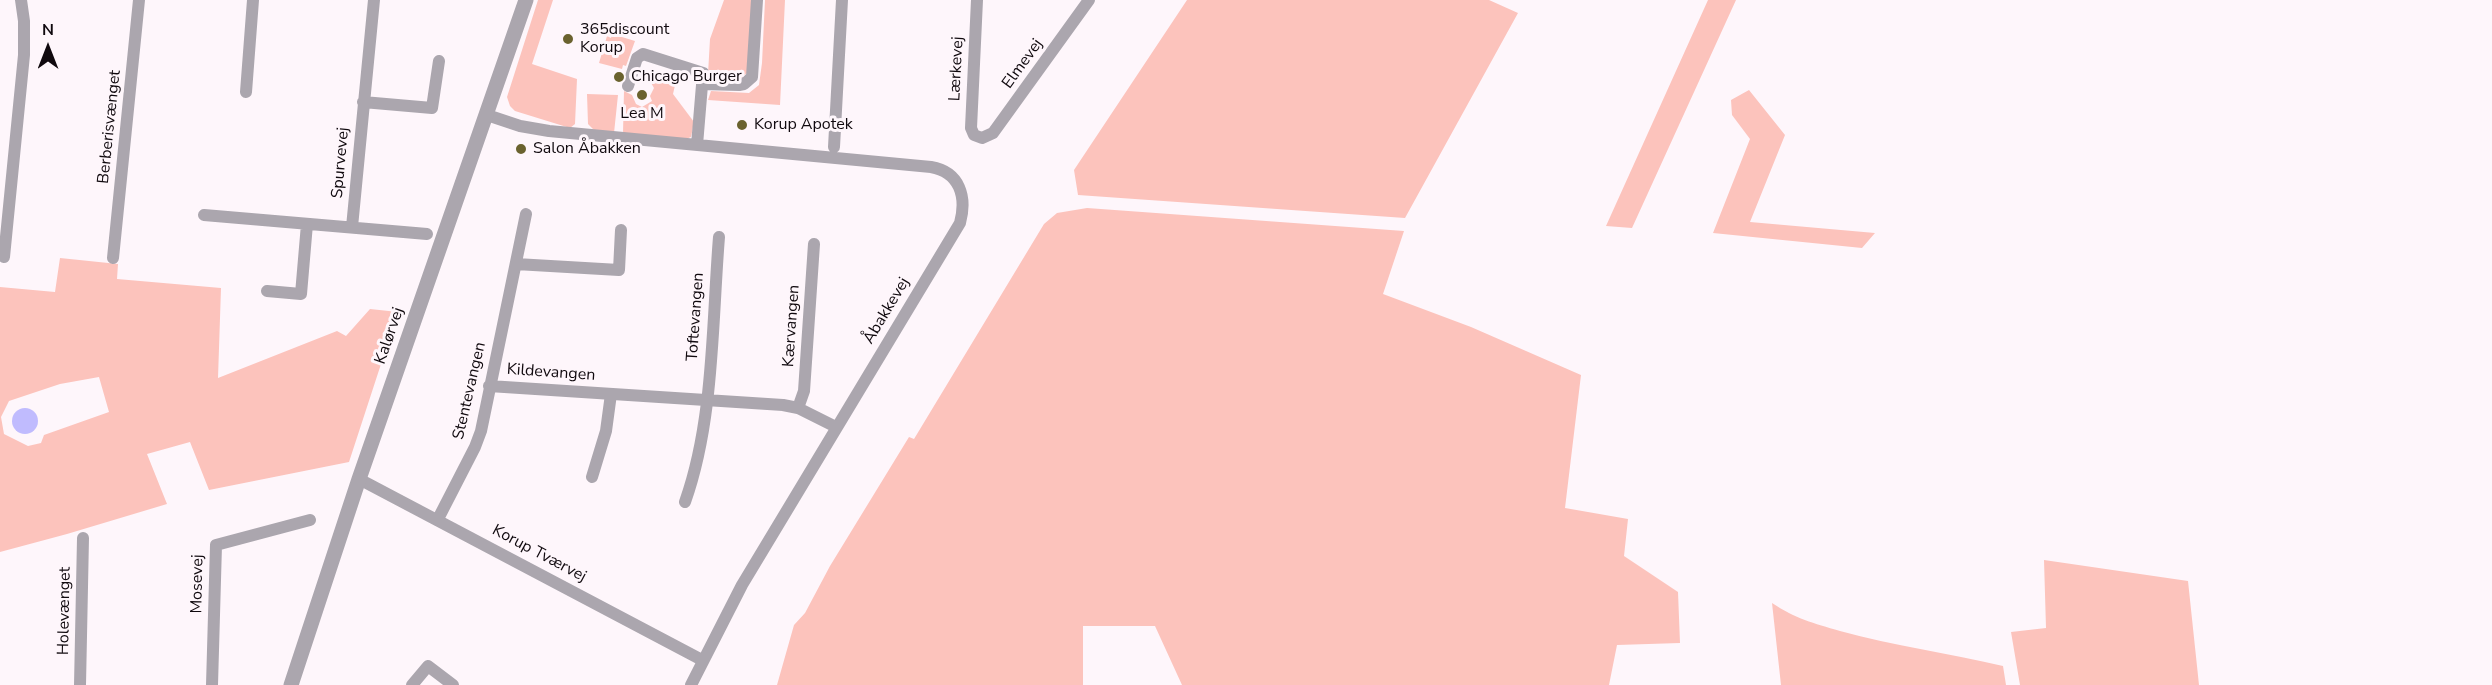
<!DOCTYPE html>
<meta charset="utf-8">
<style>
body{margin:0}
#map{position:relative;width:2492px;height:685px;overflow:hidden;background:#fef6fb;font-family:"Nunito Sans",sans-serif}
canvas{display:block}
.north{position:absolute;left:18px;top:18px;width:60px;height:60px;-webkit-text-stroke:4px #fef6fb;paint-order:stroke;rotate:0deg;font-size:16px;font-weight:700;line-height:24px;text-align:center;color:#10090e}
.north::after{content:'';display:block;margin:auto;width:21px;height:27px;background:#10090e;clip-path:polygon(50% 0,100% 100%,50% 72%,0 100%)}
</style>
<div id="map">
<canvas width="2492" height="685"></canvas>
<div class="north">N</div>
</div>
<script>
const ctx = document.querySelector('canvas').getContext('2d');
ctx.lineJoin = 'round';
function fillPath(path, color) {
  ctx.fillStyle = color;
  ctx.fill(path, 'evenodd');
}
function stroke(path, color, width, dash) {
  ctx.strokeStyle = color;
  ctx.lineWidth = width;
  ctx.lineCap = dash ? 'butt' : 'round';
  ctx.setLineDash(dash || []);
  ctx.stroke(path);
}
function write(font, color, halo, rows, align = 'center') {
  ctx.font = font + ' "Nunito Sans",sans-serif';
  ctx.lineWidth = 6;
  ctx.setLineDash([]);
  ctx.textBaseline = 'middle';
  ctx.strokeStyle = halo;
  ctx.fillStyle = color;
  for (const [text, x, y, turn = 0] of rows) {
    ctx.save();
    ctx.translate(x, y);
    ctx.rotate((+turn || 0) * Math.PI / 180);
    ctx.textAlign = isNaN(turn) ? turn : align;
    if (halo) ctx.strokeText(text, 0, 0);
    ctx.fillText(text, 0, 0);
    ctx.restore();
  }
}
const green = new Path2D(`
 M538 0H553L532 64 577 79 575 124 570 128 515 111 510 106 507 97Z
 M724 0H753L747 73 740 79H715L708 74 710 39Z
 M765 0H785L780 105 708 100 711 91 749 93 759 85 762 63Z
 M1187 0H1489L1518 13 1405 218 1078 195 1074 170Z
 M1708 0H1736L1632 228 1606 226Z
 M612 34 635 41 626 66 623 65 622 69 599 63 607 36 611 38Z
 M653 73 676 81 673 94 694 122 691 137 686 139 623 133 624 91 632 95 636 104 642 107 652 101 650 96 654 88 650 81Z
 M1749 90 1785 135 1750 222 1875 233 1862 248 1713 233 1750 139 1732 115 1731 100Z
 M587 94 618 95 614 133 595 131 588 124Z
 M1087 208 1404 231 1383 294 1471 327 1581 375 1565 508 1628 519 1624 556 1678 592 1680 643 1617 645 1609 685H1182L1155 626H1083V685H777L794 625 805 613 830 566 909 437 914 439 1044 224 1057 213Z
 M60 258 118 264 117 279 221 288 218 378 337 331 346 336 370 309 398 312 349 462 209 490 190 442 147 454 167 504 67 534 0 552V287L55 292ZM99 377 109 412 44 435 41 443 28 446 4 434 1 417 9 401 60 384Z
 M2044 560 2188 581 2199 685H2020L2011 632 2046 628Z
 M1772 603C1796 619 1813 623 1840 631 1894 646 1949 653 2003 666L2006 685H1781Z`);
const water = new Path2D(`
 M12 421a13 13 0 1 1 26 0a13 13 0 1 1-26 0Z`);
const minor = new Path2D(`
 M977 0 971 128 974 135 982 138 993 133 1089 0
 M702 84 739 85 744 84 752 77 757 0
 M628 86 637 58 643 54 703 73 697 145
 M246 92 253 0
 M363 102 432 108 439 61
 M487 115 520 126 549 131 931 167C960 172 967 197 960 223L742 585 691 685
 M834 147 842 0
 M204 215 427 234
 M352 227 374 0
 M4 257 24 55V21L21 0
 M113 258 139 0
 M516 264 619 270 621 230
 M267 291 301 294 307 224
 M489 386 783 405 798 408 836 427
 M798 408 804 391 814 244
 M592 477 606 431 611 394
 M359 479 702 660
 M685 502C714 421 712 323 719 237
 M438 519 475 447 481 431 526 214
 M80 685 83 538
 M212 685 216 545 310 520
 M412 685 428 666 453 685`);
const tertiary = new Path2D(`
 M291 685 359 479 526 0`);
const markers = [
 [568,39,6,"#6a622e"],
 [619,77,6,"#6a622e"],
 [642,95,6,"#6a622e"],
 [742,125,6,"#6a622e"],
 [521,149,6,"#6a622e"]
];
const poiNames = [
 ["365discount",580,30],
 ["Korup",580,48],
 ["Chicago Burger",631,77],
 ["Lea M",642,114,"center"],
 ["Korup Apotek",754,125],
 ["Salon Åbakken",533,149]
];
const streetNames = [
 ["Elmevej",1023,64,-54],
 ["Lærkevej",957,69,-87],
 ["Berberisvænget",110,127,-84],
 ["Spurvevej",341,163,-85],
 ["Åbakkevej",887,311,-59],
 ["Toftevangen",696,317,-86],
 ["Kærvangen",792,326,-86],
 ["Kalørvej",390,336,-71],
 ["Kildevangen",551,373,4],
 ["Stentevangen",470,391,-77],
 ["Korup Tværvej",539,554,28],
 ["Mosevej",198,584,-89],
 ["Holevænget",65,611,-89]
];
fillPath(green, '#fcc3bc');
fillPath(water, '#c0bbfe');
stroke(minor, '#aba6ae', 12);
stroke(tertiary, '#aba6ae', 15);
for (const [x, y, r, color] of markers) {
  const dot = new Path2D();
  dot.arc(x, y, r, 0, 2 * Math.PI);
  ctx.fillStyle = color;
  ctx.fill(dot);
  stroke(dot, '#fef6fb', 2);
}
write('16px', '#10090e', '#fef6fb', poiNames, 'left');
write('16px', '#10090e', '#fef6fb', streetNames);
</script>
